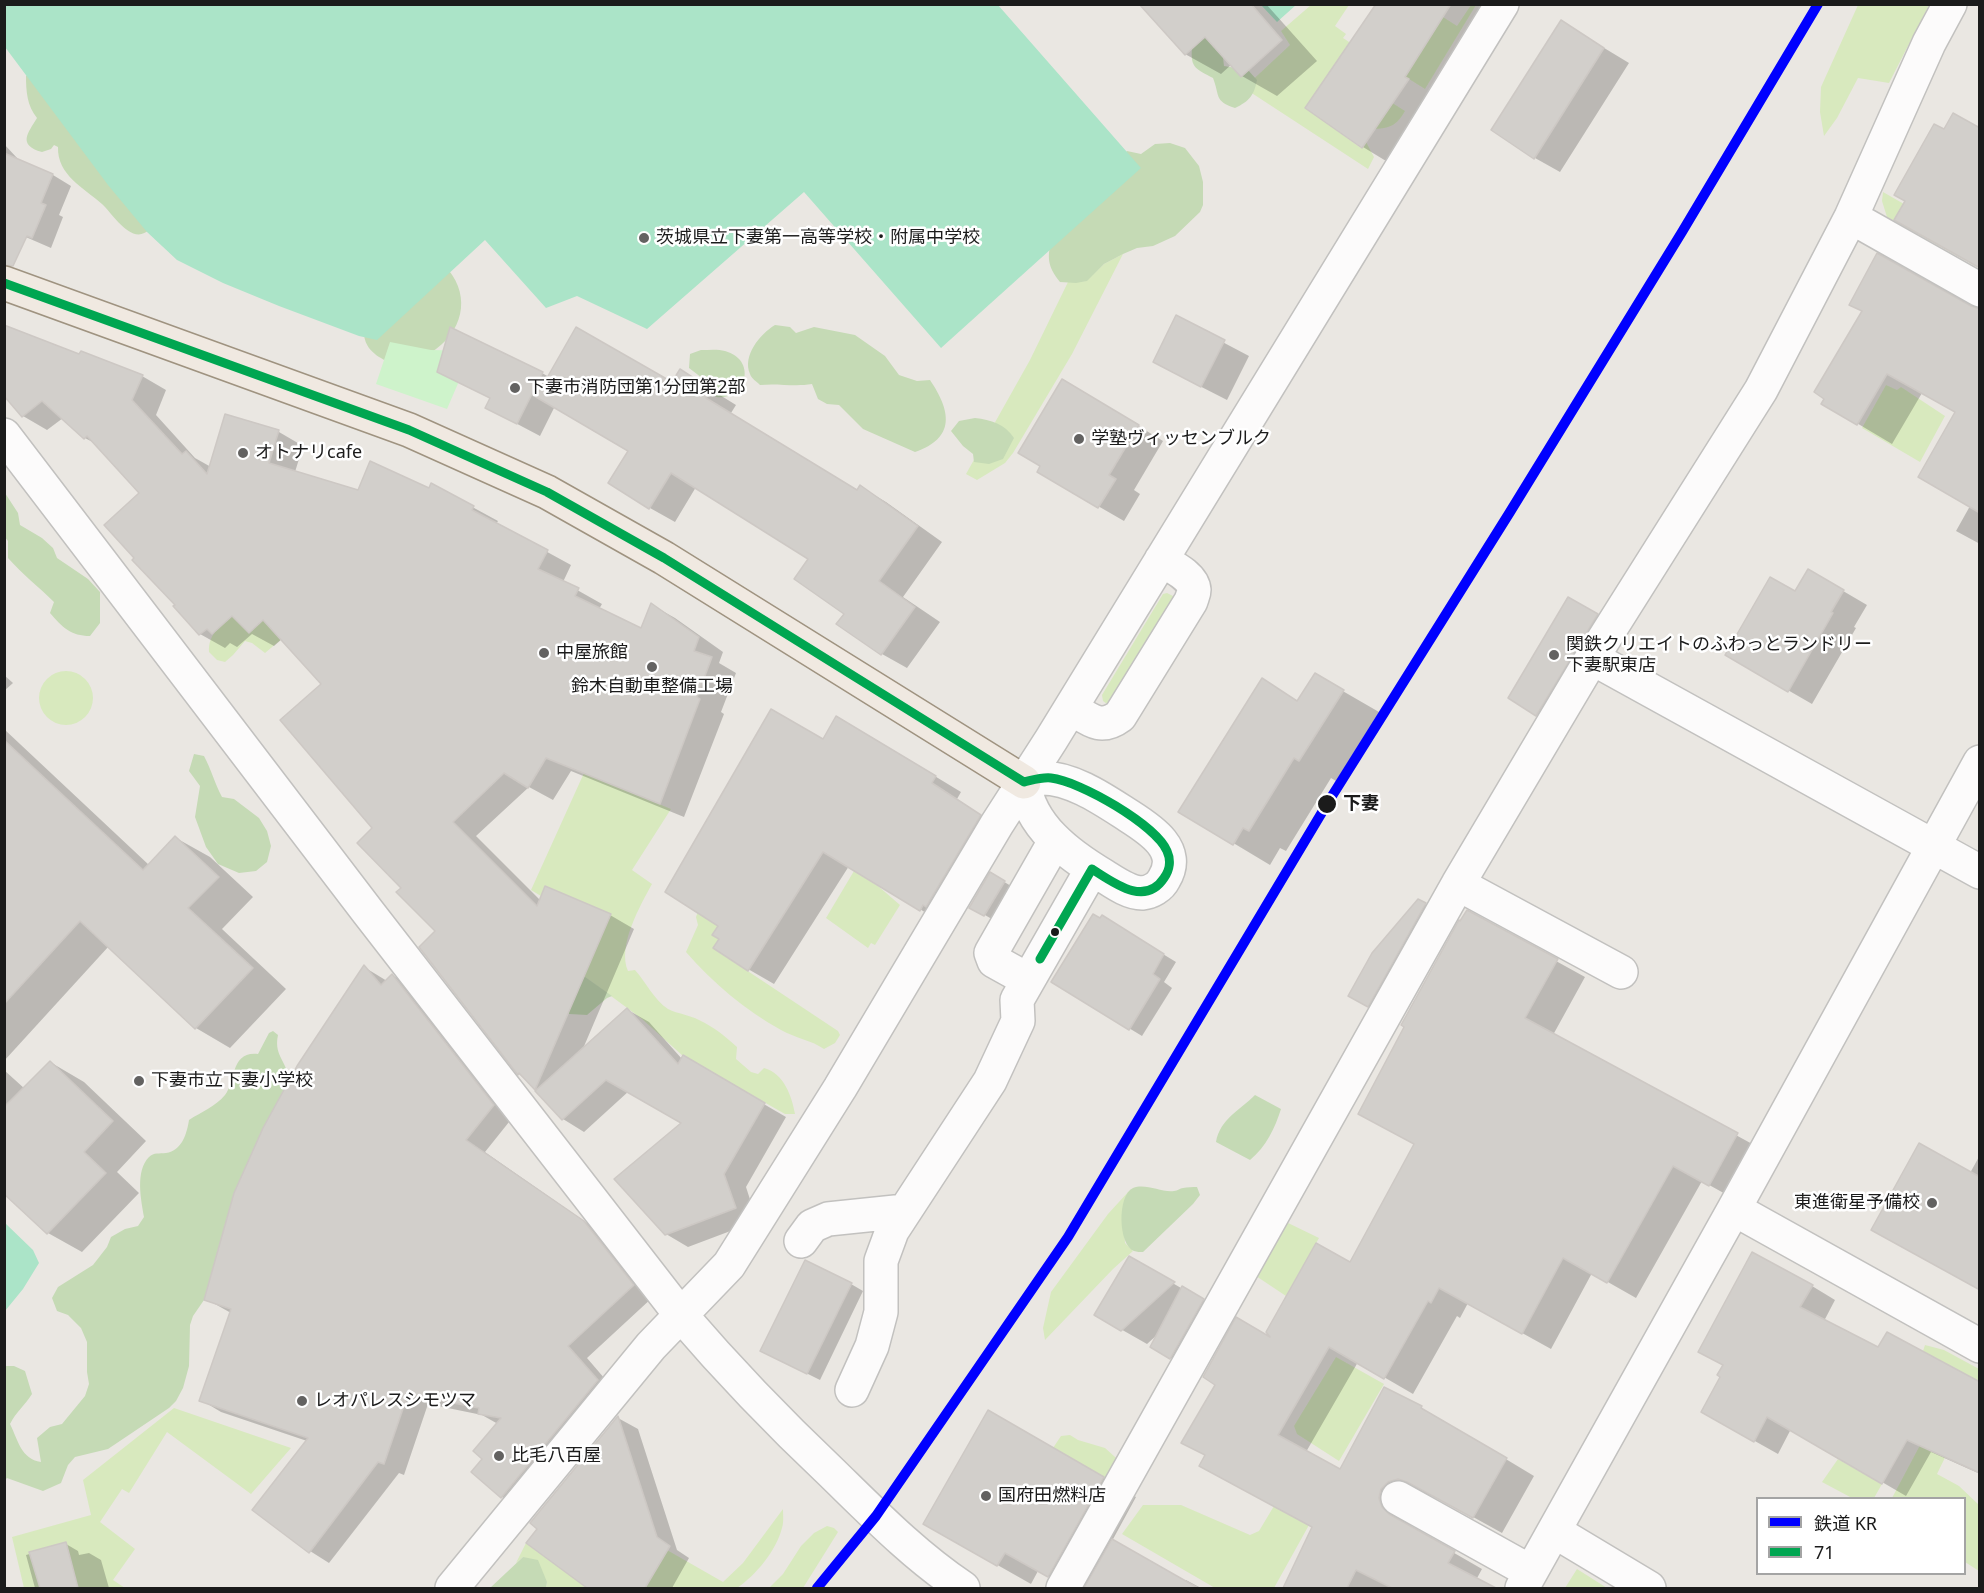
<!DOCTYPE html>
<meta charset="utf-8">
<style>
body{margin:0}
#map{position:relative;width:1984px;height:1593px;overflow:hidden;background:#eae7e2;font-family:"Noto Sans","Noto Sans JP",sans-serif}
canvas{display:block}
.frame{position:absolute;inset:0;border:6px solid #1b1b1b;pointer-events:none}
.legend{position:absolute;left:1756px;top:1497px;width:210px;height:78px;box-sizing:border-box;background:#fff;border:2px solid #a4a4a4;margin:0;padding:8px 10px;list-style:none;font-size:18px;color:#1b1b1b}
.legend li{display:flex;align-items:center;gap:12px;height:30px}
.legend b{width:30px;border:2px solid #a4a4a4}
</style>
<div id="map">
<canvas width="1984" height="1593"></canvas>
<div class="frame"></div>
<ul class="legend">
<li><b style="height:8px;background:#00f"></b>鉄道 KR</li>
<li><b style="height:8px;background:#00a651"></b>71</li>
</ul>
</div>
<script>
const ctx = document.querySelector('canvas').getContext('2d');
ctx.lineJoin = 'round';
function fillPath(path, color) {
  ctx.fillStyle = color;
  ctx.fill(path, 'evenodd');
}
function stroke(path, color, width, dash) {
  ctx.strokeStyle = color;
  ctx.lineWidth = width;
  ctx.lineCap = dash ? 'butt' : 'round';
  ctx.setLineDash(dash || []);
  ctx.stroke(path);
}
function write(font, color, halo, rows, align = 'center') {
  ctx.font = font + ' "Noto Sans","Noto Sans JP",sans-serif';
  ctx.lineWidth = 5;
  ctx.setLineDash([]);
  ctx.textBaseline = 'middle';
  ctx.strokeStyle = halo;
  ctx.fillStyle = color;
  for (const [text, x, y, turn = 0] of rows) {
    ctx.save();
    ctx.translate(x, y);
    ctx.rotate((+turn || 0) * Math.PI / 180);
    ctx.textAlign = isNaN(turn) ? turn : align;
    if (halo) ctx.strokeText(text, 0, 0);
    ctx.fillText(text, 0, 0);
    ctx.restore();
  }
}
const grass = new Path2D(`
 M1311 5H1349L1335 26 1346 34 1343 38 1381 63 1388 52 1411 67 1443 17 1457 26 1471 5H1476L1425 89 1401 74 1386 99 1405 111C1397 125 1391 128 1375 129L1319 89 1306 108 1361 148 1366 142 1374 157 1368 169 1244 88 1290 45 1281 31Z
 M1858 5H1929L1889 83 1858 78 1837 118 1824 136 1820 112 1821 87Z
 M1883 192 1979 247V268L1887 217 1882 201Z
 M1123 254 1072 354 1013 453 1005 463 977 480 966 474 1030 360 1068 282 1086 281 1104 264Z
 M1886 385 1897 390 1901 387 1945 416 1920 462 1862 428Z
 M1167 593 1173 596 1175 601 1112 702 1107 704 1103 701 1102 695 1163 594Z
 M232 616 249 633 266 617 284 637 265 653 252 643 245 641 233 655 225 662 217 660 209 652C208 634 220 627 232 616Z
 M39 698a27 27 0 1 1 54 0a27 27 0 1 1-54 0Z
 M584 773 671 809 632 870 652 884C640 906 617 946 628 971L635 970C646 982 654 1000 668 1009 678 1014 690 1015 699 1020 714 1027 725 1036 737 1047L736 1059 751 1072 758 1074 764 1068C784 1073 792 1097 795 1114H785L683 1056 642 1019 584 976 541 896 531 890Z
 M854 871 878 886 900 905 875 945 871 943 868 948 826 918Z
 M747 880 713 934 719 939 713 948 838 1031 840 1035 835 1043 824 1049C811 1040 795 1038 781 1030 745 1010 713 983 686 952L698 925 696 917 699 909Z
 M1129 1191 1123 1205 1125 1243 1133 1251 1113 1269 1045 1340 1043 1328 1051 1292 1108 1214Z
 M1286 1222 1319 1238 1286 1296 1256 1276Z
 M1925 1345 1944 1350 1979 1369V1388L1937 1474 1959 1486 1979 1505V1571L1965 1562 1964 1498H1892L1927 1432 1954 1368 1923 1351Z
 M1336 1357 1384 1384 1339 1461 1297 1434 1294 1426Z
 M174 1408 291 1448 251 1494 167 1432 129 1493 122 1489 100 1522 135 1549 113 1580 125 1588H24L12 1537 91 1515 83 1480Z
 M1070 1435 1078 1440 1105 1448 1124 1465 1106 1491 1064 1467 1045 1460 1061 1436Z
 M1838 1459 1882 1484 1874 1498H1852L1822 1482Z
 M1143 1505H1181L1250 1535 1259 1531 1274 1506 1309 1525 1274 1588H1215L1122 1534Z
 M783 1509C783 1515 784 1522 782 1528 776 1551 756 1575 737 1588H645L667 1550 723 1582 743 1563Z
 M827 1526 834 1528 838 1532 803 1588H769L783 1574 801 1546 814 1533Z
 M526 1543 587 1588H546L547 1582 523 1557 516 1563Z
 M1577 1569 1607 1588H1565Z`);
const forest = new Path2D(`
 M1205 37 1223 57 1224 66 1248 70 1257 80C1254 95 1250 101 1235 108 1214 101 1220 96 1213 78 1197 69 1190 69 1192 48Z
 M32 70 150 229C132 247 114 215 102 204 84 188 57 175 58 147L54 145 51 149 42 152C17 145 28 133 37 118 27 106 26 91 26 76Z
 M1170 143 1185 148 1199 166 1203 182V205L1200 212 1175 236 1153 246 1137 248 1123 254 1104 264 1087 281 1076 283 1060 282C1047 266 1047 257 1052 237L1127 151 1141 154 1155 144Z
 M444 265C470 291 466 327 436 349 430 354 418 355 410 358 405 359 397 363 392 363 388 363 383 359 379 357 365 347 363 339 364 322Z
 M775 325 790 327 796 333 814 327 855 335 885 356 899 375 917 381 930 380C951 411 956 438 915 452L863 429 839 405 827 404 818 399 812 384C794 387 778 383 760 385 757 382 751 378 750 374 742 356 760 334 775 325Z
 M701 350C709 350 718 349 725 351 758 360 746 401 716 397L706 381 689 368 690 354Z
 M975 418C991 420 1005 424 1014 438L1003 459 989 464 974 462 973 454 963 446 951 431 959 421Z
 M5 493 18 513 20 525 42 538 53 548 57 558 88 579 100 592V623L90 636C71 636 62 627 50 613L54 602C39 587 22 574 8 558V541L4 536Z
 M194 754 204 756C211 769 215 784 222 797L234 799 259 818 267 831 271 846 267 862 256 871 239 873 218 864 206 847 195 817 200 786 189 771Z
 M584 976 612 996 607 998 587 1015 569 1014 540 980Z
 M273 1031 278 1035C273 1058 290 1062 288 1083L234 1193 204 1300 193 1316 190 1325 189 1366 183 1388 176 1401 169 1408 108 1449 75 1457 68 1465 61 1483 43 1491 7 1478 5 1480 4 1366H14L25 1371 32 1394C25 1405 16 1412 10 1424 18 1440 21 1459 41 1462L37 1438 50 1427 62 1424 85 1396 89 1384 87 1372V1342L81 1328 68 1315 57 1311 52 1298 58 1287 93 1265 107 1247 111 1237 125 1229 138 1226 144 1217C141 1200 135 1171 149 1157 154 1152 159 1154 166 1153 182 1151 187 1133 189 1120 201 1112 215 1107 225 1095 236 1082 230 1051 258 1054L269 1033Z
 M1255 1095 1281 1109C1275 1128 1266 1147 1250 1160L1216 1142C1220 1119 1240 1110 1255 1095Z
 M1197 1187 1200 1195 1193 1204 1143 1252C1140 1252 1137 1252 1134 1251 1118 1245 1117 1195 1133 1188 1146 1183 1162 1193 1174 1191 1178 1191 1180 1188 1183 1188 1187 1187 1193 1187 1197 1187Z
 M523 1557 538 1560 547 1582 546 1588H490Z`);
const park = new Path2D(`
 M390 342 431 350 472 351 447 409 376 384Z`);
const pitch = new Path2D(`
 M5 4 998 5 1141 168 941 348 804 192 647 329 577 296 546 308 485 240 377 340 359 336 279 306 223 283 177 260 147 232 108 185 5 47Z
 M1261 5H1296L1277 22Z
 M5 1223 33 1250 39 1263 23 1289 5 1311Z`);
const shadow = new Path2D(`
 M1141 4H1266L1317 61 1277 96 1242 76 1232 64 1221 74 1185 54Z
 M1378 4H1503L1467 30 1428 92 1432 94 1386 161 1363 147 1308 108Z
 M1586 37 1629 63 1560 172 1535 158Z
 M4 144 18 159 17 160 53 175 71 186 59 215 63 217 51 248 5 228 4 230Z
 M1971 308 1980 310V544L1956 531 1970 506 1957 412 1922 393 1892 444 1823 403Z
 M1177 318 1249 356 1227 400 1180 376Z
 M80 356 142 376 166 390 156 415 195 458 211 467 226 416 279 432 303 446 295 472 358 491 430 490 432 485 498 521 496 524 571 565 563 582 602 604 599 609 642 630 652 605 675 618 723 652 719 663 736 673 721 712 724 714 684 817 571 771 553 800 529 787 476 836 541 901 610 915 634 929 582 1051 628 1010 649 1022 682 1059 683 1057 786 1117 746 1187 757 1221 688 1247 666 1234 684 1123 629 1091 584 1132 563 1119 538 1091 519 1074 421 947 437 931 403 888 374 828 323 684 282 639 274 646 252 634 237 647 230 643 225 648 200 634 175 606 177 605 141 493 98 445 85 438 63 418 47 430 23 416 4 393Z
 M439 371 542 373 549 377 672 384 681 371 736 405 731 413 858 491 861 487 886 502 942 542 903 597 940 622 907 668 882 654 838 624 846 613 810 559 696 487 675 522 650 508 630 450 555 406 540 436 487 408 491 399Z
 M1088 395 1163 441 1134 490 1140 494 1124 521 1039 472Z
 M1809 571 1867 605 1854 627 1856 628 1812 704 1727 655 1796 593Z
 M1569 599 1609 622 1549 721 1510 698Z
 M4 675 13 683 4 691Z
 M1315 675 1379 712 1336 781 1331 778 1286 851 1280 848 1270 865 1180 811 1262 680 1298 701Z
 M4 729 149 865 176 838 210 857 253 897 222 929 286 989 230 1048 196 1028 109 946 4 1061Z
 M862 732 961 792 957 799 1005 831 946 925 849 866 774 984 748 969 823 741Z
 M991 874 1016 889 997 922 971 907Z
 M1418 901 1450 919 1393 1020 1350 996Z
 M1467 912 1585 977 1553 1035 1765 1151 1738 1201 1702 1181 1636 1298 1592 1273 1551 1349 1468 1303 1460 1318 1457 1316 1413 1394 1358 1362 1306 1452 1340 1471 1421 1408 1534 1476 1502 1533 1437 1497 1428 1495 1417 1498 1407 1515 1410 1525 1416 1531 1482 1569 1476 1580 1492 1588H1285L1314 1528 1207 1456 1183 1442 1351 1264 1415 1144Z
 M1102 917 1176 962 1164 982 1172 988 1142 1036 1053 982Z
 M364 967 387 981 392 975 412 987 513 1117 485 1152 604 1235 653 1297 587 1358 617 1393 522 1509 502 1497 473 1472 484 1459 498 1424 482 1415 428 1404 404 1475 399 1473 329 1563 310 1551 307 1441 221 1412 201 1400 231 1313 206 1299Z
 M50 1062 84 1082 146 1141 117 1172 139 1193 82 1252 48 1233 4 1191V1070L25 1089Z
 M1980 1155V1289L1970 1173Z
 M1129 1258 1228 1315 1196 1372 1152 1347 1158 1334 1147 1344 1096 1315Z
 M851 1284 863 1291 820 1380 774 1357Z
 M1812 1286 1835 1300 1824 1321 1879 1349 1980 1383V1474L1931 1452 1906 1496 1791 1429 1778 1454 1703 1412Z
 M988 1412 1136 1497 1112 1541 1184 1583 1186 1580 1201 1588H1070L1038 1571 1031 1584 925 1524Z
 M618 1418 638 1429 677 1550 689 1558 672 1588H589L528 1543Z
 M66 1544 78 1551 79 1555 89 1553 101 1560 109 1588H35L26 1555Z`);
const building = new Path2D(`
 M1139 4H1251L1282 40 1241 77 1205 37 1185 55Z
 M1376 4H1451L1405 77 1409 79 1362 148 1305 108Z
 M1561 20 1604 48 1534 159 1491 130Z
 M1953 113 1980 128V268L1894 220 1905 201 1894 195 1934 124 1944 129Z
 M4 153 53 174 41 203 46 205 32 238 27 236 13 266 4 265Z
 M1877 253 1971 306 1980 309V513L1918 477 1955 412 1887 374 1857 425 1821 404 1824 399 1814 392 1862 311 1849 305Z
 M1176 315 1225 340 1201 387 1153 362Z
 M4 325 79 354 81 351 143 375 132 400 182 454 186 451 207 474 225 414 279 430 269 463 358 490 370 461 429 488 431 483 474 506 472 510 548 550 538 569 579 588 575 596 641 628 651 603 699 637 694 651 712 657 697 697 700 699 660 804 546 758 528 788 504 773 453 822 537 906 545 886 611 914 535 1090 519 1073 518 1075 419 947 435 931 396 892 401 888 357 843 372 828 280 720 321 684 263 620 249 633 232 616 212 634 207 629 199 635 173 606 175 605 132 560 134 558 104 525 139 493 87 436 84 439 42 401 22 417 4 396Z
 M450 327 543 372 517 424 485 408 490 398 437 372Z
 M576 327 672 382 680 369 712 390 706 398 857 490 860 485 918 526 879 581 915 607 881 655 836 624 844 614 794 579 808 559 671 473 649 509 608 483 628 451 536 397Z
 M1062 379 1139 425 1109 475 1116 479 1098 508 1037 472 1040 466 1018 453Z
 M1808 569 1844 590 1831 612 1833 613 1788 692 1725 655 1770 577 1795 591Z
 M1568 597 1598 614 1536 716 1508 698Z
 M1315 673 1344 690 1299 761 1294 758 1249 831 1243 828 1233 845 1178 812 1262 678 1297 701Z
 M771 709 823 739 836 716 936 776 932 783 981 815 926 907 923 905 920 911 823 852 748 971 713 948 719 939 712 935 718 926 665 892Z
 M4 740 143 870 175 836 219 877 188 908 253 968 195 1029 80 921 4 1004Z
 M990 872 1005 881 984 916 969 908Z
 M1418 899 1426 903 1368 1007 1348 996 1372 953Z
 M1467 910 1558 959 1525 1018 1738 1133 1709 1186 1673 1166 1607 1283 1563 1258 1522 1334 1439 1288 1431 1303 1428 1301 1384 1379 1329 1347 1278 1435 1340 1469 1384 1387 1422 1406 1421 1408 1507 1458 1473 1518 1407 1482 1398 1479 1388 1482 1381 1489 1379 1498 1382 1507 1389 1514 1455 1551 1448 1563 1496 1588H1392L1356 1570 1347 1588H1283L1312 1527 1199 1466 1205 1455 1181 1443 1215 1385 1203 1377 1236 1317 1270 1337 1266 1332 1316 1243 1350 1262 1414 1144 1358 1114 1404 1027 1401 1025 1459 920 1460 921Z
 M1093 914 1100 918 1102 915 1164 954 1153 974 1160 979 1129 1030 1051 982Z
 M364 965 381 985 392 974 494 1105 466 1140 584 1221 634 1285 568 1346 598 1380 501 1498 471 1472 482 1459 473 1451 501 1418 478 1414 479 1408 408 1394 384 1464 378 1462 309 1553 252 1510 308 1438 199 1401 231 1309 204 1300 234 1193 263 1128 297 1066Z
 M627 1008 678 1064 683 1055 765 1103 724 1174 736 1208 665 1235 614 1179 681 1123 606 1080 562 1120 535 1091Z
 M50 1061 113 1121 84 1152 106 1173 47 1234 4 1194V1107Z
 M1919 1143 1980 1177V1290L1871 1230Z
 M1752 1252 1813 1285 1800 1307 1878 1347 1887 1332 1980 1382V1473L1907 1440 1882 1484 1767 1417 1754 1442 1701 1412 1720 1377 1717 1375 1723 1365 1698 1352Z
 M1129 1256 1175 1282 1121 1331 1094 1315Z
 M805 1260 852 1283 807 1374 760 1351Z
 M1182 1286 1204 1299 1170 1359 1150 1347Z
 M988 1410 1104 1477 1048 1577 1005 1553 997 1566 923 1524Z
 M618 1416 657 1537 670 1546 645 1588H587L526 1543 537 1529 530 1523Z
 M1112 1539 1198 1588H1084Z
 M66 1542 78 1588H40L29 1552Z`);
const minor = new Path2D(`
 M1851 217 1980 290
 M4 435 368 912 680 1314C728 1370 779 1423 832 1473 874 1514 915 1556 963 1588
 M1592 658 1761 390 1851 217 1929 43 1950 4
 M1071 708C1089 719 1100 731 1120 716L1191 601C1192 597 1194 594 1194 590 1193 576 1171 566 1161 560
 M1042 778C1073 778 1104 800 1129 816 1151 830 1182 850 1164 879 1160 887 1151 892 1142 893 1129 893 1115 883 1104 876 1069 855 1029 826 1024 782Z
 M1458 884 1621 972
 M1032 974 1029 976H1021L994 961 991 953 1055 841
 M1734 1209 1980 1346
 M801 1241 812 1226 828 1219 905 1211
 M852 1390 872 1346 881 1312V1261L892 1231 990 1081 1018 1021 1017 1000 1092 869
 M1398 1498 1531 1572
 M1554 1531 1649 1588
 M452 1588 651 1346 729 1265 840 1088 997 824 1051 740 1502 4
 M1063 1588 1458 884 1592 658 1980 872
 M1522 1588 1734 1209 1980 762`);
const major = new Path2D(`
 M4 283 409 430 547 492 664 558 1024 782`);
const bus1 = new Path2D(`
 M4 283 409 430 547 492 664 558 1024 782
 M1024 782C1033 780 1042 777 1051 778 1080 781 1156 825 1167 851 1171 860 1170 870 1164 878 1145 907 1114 883 1092 869
 M1040 959 1092 869`);
const rail1 = new Path2D(`
 M817 1588 876 1516 1068 1237 1327 804 1510 512 1682 232 1818 4`);
const markers = [
 [644,238,6,"#636261"],
 [515,388,6,"#636261"],
 [1079,439,6,"#636261"],
 [243,453,6,"#636261"],
 [544,653,6,"#636261"],
 [1554,655,6,"#636261"],
 [652,667,6,"#636261"],
 [1327,804,10,"#1b1b1b"],
 [1055,932,5,"#1b1b1b"],
 [139,1081,6,"#636261"],
 [1932,1203,6,"#636261"],
 [302,1401,6,"#636261"],
 [499,1456,6,"#636261"],
 [986,1496,6,"#636261"]
];
const poiNames = [
 ["茨城県立下妻第一高等学校・附属中学校",656,238],
 ["下妻市消防団第1分団第2部",527,388],
 ["学塾ヴィッセンブルク",1091,439],
 ["オトナリcafe",255,453],
 ["関鉄クリエイトのふわっとランドリー",1566,645],
 ["下妻駅東店",1566,666],
 ["中屋旅館",556,653],
 ["鈴木自動車整備工場",652,687,"center"],
 ["下妻市立下妻小学校",151,1081],
 ["東進衛星予備校",1920,1203,"right"],
 ["レオパレスシモツマ",314,1401],
 ["比毛八百屋",511,1456],
 ["国府田燃料店",998,1496]
];
const stopNames = [
 ["下妻",1343,804]
];
fillPath(grass, '#d8e9be');
fillPath(forest, '#c5dab5');
fillPath(park, '#cef3cb');
fillPath(pitch, '#abe4c8');
fillPath(shadow, '#0003');
fillPath(building, '#d2cfcb');
stroke(building, '#cdc8c4', 1.5);
stroke(minor, '#c2c1bf', 36);
stroke(major, '#9f9380', 36);
stroke(minor, '#fcfbfb', 33);
stroke(major, '#f0e9e1', 33);
stroke(bus1, '#00a651', 9);
stroke(rail1, '#00f', 10);
for (const [x, y, r, color] of markers) {
  const dot = new Path2D();
  dot.arc(x, y, r, 0, 2 * Math.PI);
  ctx.fillStyle = color;
  ctx.fill(dot);
  stroke(dot, '#fff', 2);
}
write('18px', '#1b1b1b', '#fff', poiNames, 'left');
write('bold 18px', '#1b1b1b', '#fff', stopNames, 'left');
</script>
